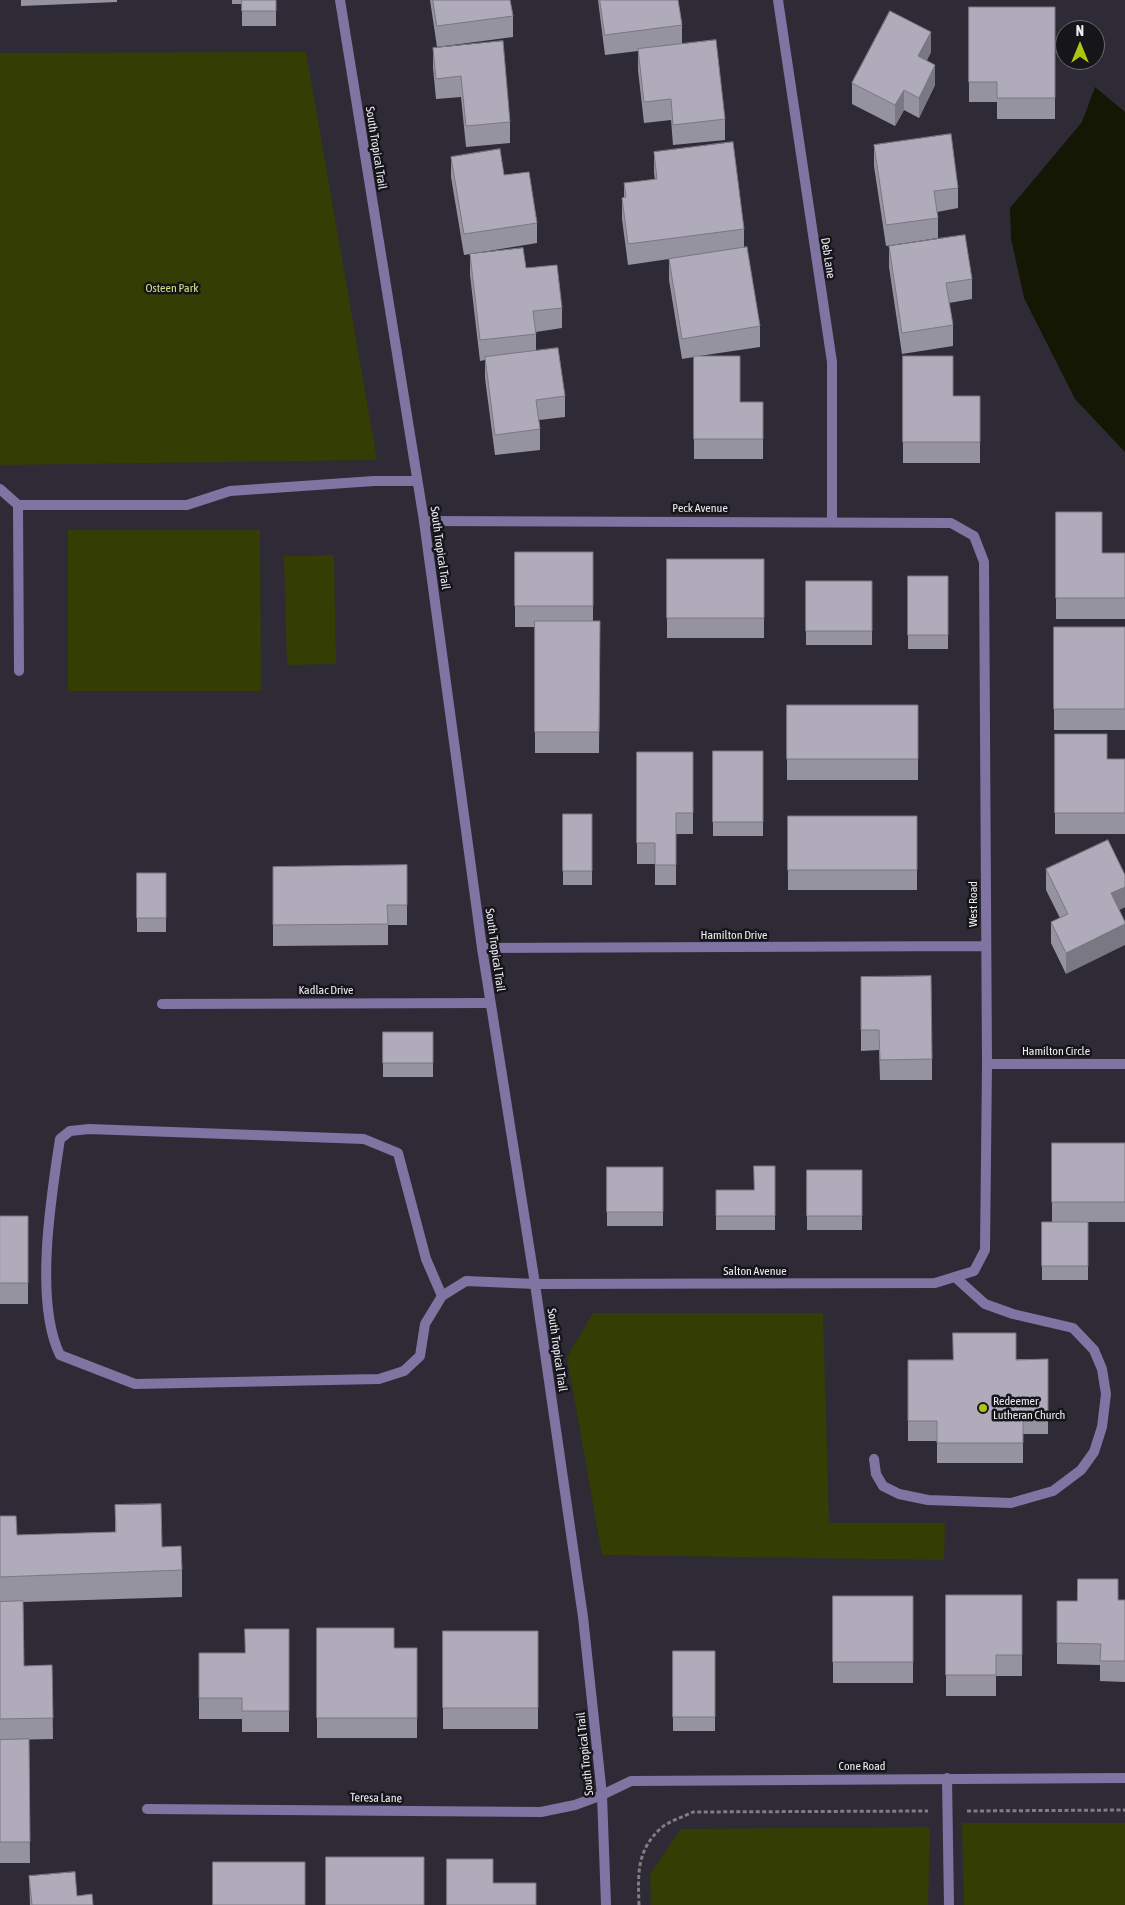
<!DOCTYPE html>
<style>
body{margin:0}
#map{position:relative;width:1125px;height:1905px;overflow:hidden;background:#2e2b37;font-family:"Asap Condensed",sans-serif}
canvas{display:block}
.north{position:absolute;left:1055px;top:20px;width:50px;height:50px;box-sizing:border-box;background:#16151a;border:1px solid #6c6b72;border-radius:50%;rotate:0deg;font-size:14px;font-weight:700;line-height:20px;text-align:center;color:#eeedf5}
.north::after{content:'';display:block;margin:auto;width:18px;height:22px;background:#acc612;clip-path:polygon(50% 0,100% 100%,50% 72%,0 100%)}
</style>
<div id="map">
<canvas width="1125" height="1905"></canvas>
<div class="north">N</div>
</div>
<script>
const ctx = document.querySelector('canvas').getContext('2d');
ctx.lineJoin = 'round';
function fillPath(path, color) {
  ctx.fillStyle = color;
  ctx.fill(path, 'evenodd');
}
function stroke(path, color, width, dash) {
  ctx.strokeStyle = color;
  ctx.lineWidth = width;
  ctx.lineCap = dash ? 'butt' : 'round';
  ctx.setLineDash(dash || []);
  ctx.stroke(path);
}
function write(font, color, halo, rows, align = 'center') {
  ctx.font = font + ' "Asap Condensed",sans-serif';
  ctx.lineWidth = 5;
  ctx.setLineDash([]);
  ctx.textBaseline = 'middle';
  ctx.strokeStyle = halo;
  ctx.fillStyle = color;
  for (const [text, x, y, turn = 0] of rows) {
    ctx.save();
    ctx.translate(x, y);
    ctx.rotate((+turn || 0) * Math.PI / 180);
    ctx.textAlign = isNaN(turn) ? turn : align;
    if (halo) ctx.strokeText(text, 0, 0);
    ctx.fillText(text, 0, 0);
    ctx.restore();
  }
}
const green = new Path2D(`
 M306 52 377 460 0 465V53Z
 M68 530H260L261 691H68Z
 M334 555 336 664 287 665 284 556Z
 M593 1313H823L829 1523H945L944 1560 602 1555 567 1357Z
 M962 1823H1125V1905H964Z
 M930 1827 928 1905H651L650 1874 681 1829Z`);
const water = new Path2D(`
 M1095 87 1125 112V452L1075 399 1024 298 1011 238 1010 208 1082 122Z`);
const path = new Path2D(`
 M967 1811 1125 1810
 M639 1905C638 1875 636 1851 661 1828 669 1821 683 1817 693 1812L928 1811`);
const service = new Path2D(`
 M0 489 18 505
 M19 671 18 505H187L230 491 374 481H417
 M442 1296 426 1259 398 1153 364 1139 89 1129 70 1131 60 1139C51 1197 34 1302 60 1355L135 1384 379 1379 404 1371 420 1356 425 1324 442 1296 466 1281 535 1284
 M874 1459 876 1474 883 1486 899 1494 928 1500 1011 1503 1053 1491 1081 1470 1094 1452 1102 1427 1106 1394 1102 1369 1094 1350 1073 1328 1013 1314 985 1304 955 1277
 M947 1778 949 1905`);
const minor = new Path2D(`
 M778 0 832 362V521
 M424 521 951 523 974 536 984 562 987 1064 985 1250 974 1271 935 1283 535 1284
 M482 948 985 946
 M162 1004 490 1003
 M987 1064H1125
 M147 1809 541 1812 575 1805 602 1795`);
const tertiary = new Path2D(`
 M340 0 424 521 482 948 535 1284 583 1617 602 1795 606 1905
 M602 1795 631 1781 1125 1778`);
const wall = new Path2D(`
 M21 0H117V2L21 6Z
 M232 0H276V26H242V4H232Z
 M430 0H510L513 16V37L437 47Z
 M598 0H678L682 25V44L725 119V140L673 145 671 120 644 123 638 70V51L605 55Z
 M969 7H1055V119H997V102H969Z
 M433 48 510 122V143L466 147 461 97 436 99 433 68Z
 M931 52 927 60 935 85 919 118 904 110 895 126 852 104V83Z
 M874 145 958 188V208L937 212 938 218V238L886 246 874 166Z
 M654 152 744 229V248L760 326V347L699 356 740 402H763V459H694V357L682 359 669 280V259L628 265 622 219V198H624V183L655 180 654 173Z
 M451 157 504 175 537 223V243L464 255 451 177Z
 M889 246 972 279V299L949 303 953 325V346L902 354 889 267Z
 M470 254 526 268 562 308V328L536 332V351L565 396V417L539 420 540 429V450L495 455 485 378V360L480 361 470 275Z
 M903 356 953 396H980V463H903Z
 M1056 512 1102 553H1125V619H1056Z
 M515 552H593V621H600L599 753H535V627H515Z
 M667 559H764V638H667Z
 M908 576H948V649H908Z
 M806 581H872V645H806Z
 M1054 627H1125V730H1054Z
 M787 705H918V780H787Z
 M1055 734 1107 759H1125V834H1055Z
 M713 751H763V836H713Z
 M637 752H693V834H676V885H655V864H637Z
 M563 814H592V885H563Z
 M788 816H917V890H788Z
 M407 865V925H388V945L273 946V867Z
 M1046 869 1125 875V907L1119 910 1066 974 1051 943V922L1060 918 1046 890Z
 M137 873H166V932H137Z
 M861 977 932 1059V1080H880L879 1050 861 1051Z
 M383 1032H433V1077H383Z
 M1052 1143H1125V1222H1088V1280H1042V1222H1052Z
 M775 1166V1230H716V1190H754Z
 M607 1167H663V1226H607Z
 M807 1170H862V1230H807Z
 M0 1216H28V1304H0Z
 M1048 1359V1434H1023V1463H937V1441H908V1360Z
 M115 1505 162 1547 182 1570V1597L23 1602 24 1666 52 1665 53 1739 1 1740 29 1739 30 1863H0V1516L17 1535 115 1532Z
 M946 1595H1022V1676H996V1696H946Z
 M833 1596H913V1683H833Z
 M1125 1600V1682L1100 1681V1665L1057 1664V1601H1077Z
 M317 1628 394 1648H417V1738H317Z
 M289 1629V1732H242V1719H199V1653H245Z
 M443 1631H538V1729H443Z
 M673 1651H715V1731H673Z
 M29 1876 77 1896 93 1905H30Z`);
const shadedWall = new Path2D(`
 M931 32V52L918 77V56Z
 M935 65V85L919 118V98Z
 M904 90V110L895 126V105Z
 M1125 887V907L1111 914V893Z
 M1125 924V945L1066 974V953Z`);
const building = new Path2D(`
 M242 0H276V11H242Z
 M433 0H510L513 16 437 26Z
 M600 0H678L682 25 605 35Z
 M969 7H1055V98H997V82H969Z
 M890 11 931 32 918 56 935 65 919 98 904 90 895 105 852 83Z
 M716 40 725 119 673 125 671 99 644 102 638 49Z
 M503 41 510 122 466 126 461 76 436 79 433 48Z
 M951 134 958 188 934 191 938 218 886 225 874 145Z
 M733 142 744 229 628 244 622 198 626 197 624 183 657 179 654 152Z
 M500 149 504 175 529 172 537 223 464 234 451 157Z
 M965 235 972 279 946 283 953 325 902 333 889 246Z
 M747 247 760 326 682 339 669 259Z
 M523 248 526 268 557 265 562 308 533 311 536 334 480 340 470 254Z
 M558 348 565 396 536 400 540 429 495 435 485 357Z
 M694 356H740V402H763V439H694Z
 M903 356H953V396H980V442H903Z
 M1056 512H1102V553H1125V598H1056Z
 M515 552H593V606H515Z
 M667 559H764V618H667Z
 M908 576H948V635H908Z
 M806 581H872V631H806Z
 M535 621H600L599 732H535Z
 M1054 627H1125V709H1054Z
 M787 705H918V759H787Z
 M1055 734H1107V759H1125V813H1055Z
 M713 751H763V822H713Z
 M637 752H693V813H676V865H655V843H637Z
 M563 814H592V871H563Z
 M788 816H917V870H788Z
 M1108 840 1125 875V887L1111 893 1125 922V924L1066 953 1051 922 1068 914 1046 869Z
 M407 865V905H387L388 924 273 925V867Z
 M137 873H166V918H137Z
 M931 976 932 1059 880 1060 879 1030H861V977Z
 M383 1032H433V1063H383Z
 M1052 1143H1125V1202H1052Z
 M754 1166H775V1216H716V1190H754Z
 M607 1167H663V1212H607Z
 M807 1170H862V1216H807Z
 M0 1216H28V1283H0Z
 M1042 1222H1088V1266H1042Z
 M953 1333H1016V1360L1048 1359V1414H1023V1443H937V1421H908V1360H953Z
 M161 1504 162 1547 181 1546 182 1570 0 1577V1516H16L17 1535 116 1532 115 1505Z
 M1078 1579H1118V1600H1125V1661H1100L1101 1644 1057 1643V1601H1077Z
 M946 1595H1022V1655H996V1675H946Z
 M833 1596H913V1662H833Z
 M23 1601 24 1666 52 1665 53 1718 0 1719V1602Z
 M317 1628H394V1648H417V1718H317Z
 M245 1629H289V1711H242V1698H199V1653H245Z
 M443 1631H538V1708H443Z
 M673 1651H715V1717H673Z
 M29 1739 30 1842H0V1740Z
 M326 1857H424V1905H326Z
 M447 1859H493V1883H536V1905H447Z
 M213 1862H305V1905H213Z
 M75 1872 77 1896 92 1894 93 1905H32L29 1876Z`);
const markers = [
 [983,1408,5,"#acc612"]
];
const streetNames = [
 ["South Tropical Trail",376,148,81],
 ["Deb Lane",828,258,81],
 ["Peck Avenue",700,508],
 ["South Tropical Trail",440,548,82],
 ["West Road",973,904,-90],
 ["Hamilton Drive",734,935],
 ["South Tropical Trail",495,950,82],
 ["Kadlac Drive",326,990],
 ["Hamilton Circle",1056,1051],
 ["Salton Avenue",755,1271],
 ["South Tropical Trail",557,1350,82],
 ["South Tropical Trail",585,1754,-96],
 ["Cone Road",862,1766],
 ["Teresa Lane",376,1798,1]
];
const parkNames = [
 ["Osteen Park",172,288]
];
const poiNames = [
 ["Redeemer",993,1401],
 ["Lutheran Church",993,1415]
];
fillPath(green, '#343d04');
fillPath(water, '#131703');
stroke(path, '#7e7c86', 3, [4, 2.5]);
stroke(service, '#8074a2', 10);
stroke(minor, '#8074a2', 10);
stroke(tertiary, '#8074a2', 10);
fillPath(wall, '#9693a0');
fillPath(shadedWall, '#7a7882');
fillPath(building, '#afabba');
stroke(building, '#7a7882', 1);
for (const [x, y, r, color] of markers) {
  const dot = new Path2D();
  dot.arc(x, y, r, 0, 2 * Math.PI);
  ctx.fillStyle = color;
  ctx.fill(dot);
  stroke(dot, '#16151a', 2);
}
write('12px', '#eeedf5', '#16151a', streetNames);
write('12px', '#cee381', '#16151a', parkNames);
write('12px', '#eeedf5', '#16151a', poiNames, 'left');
</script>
